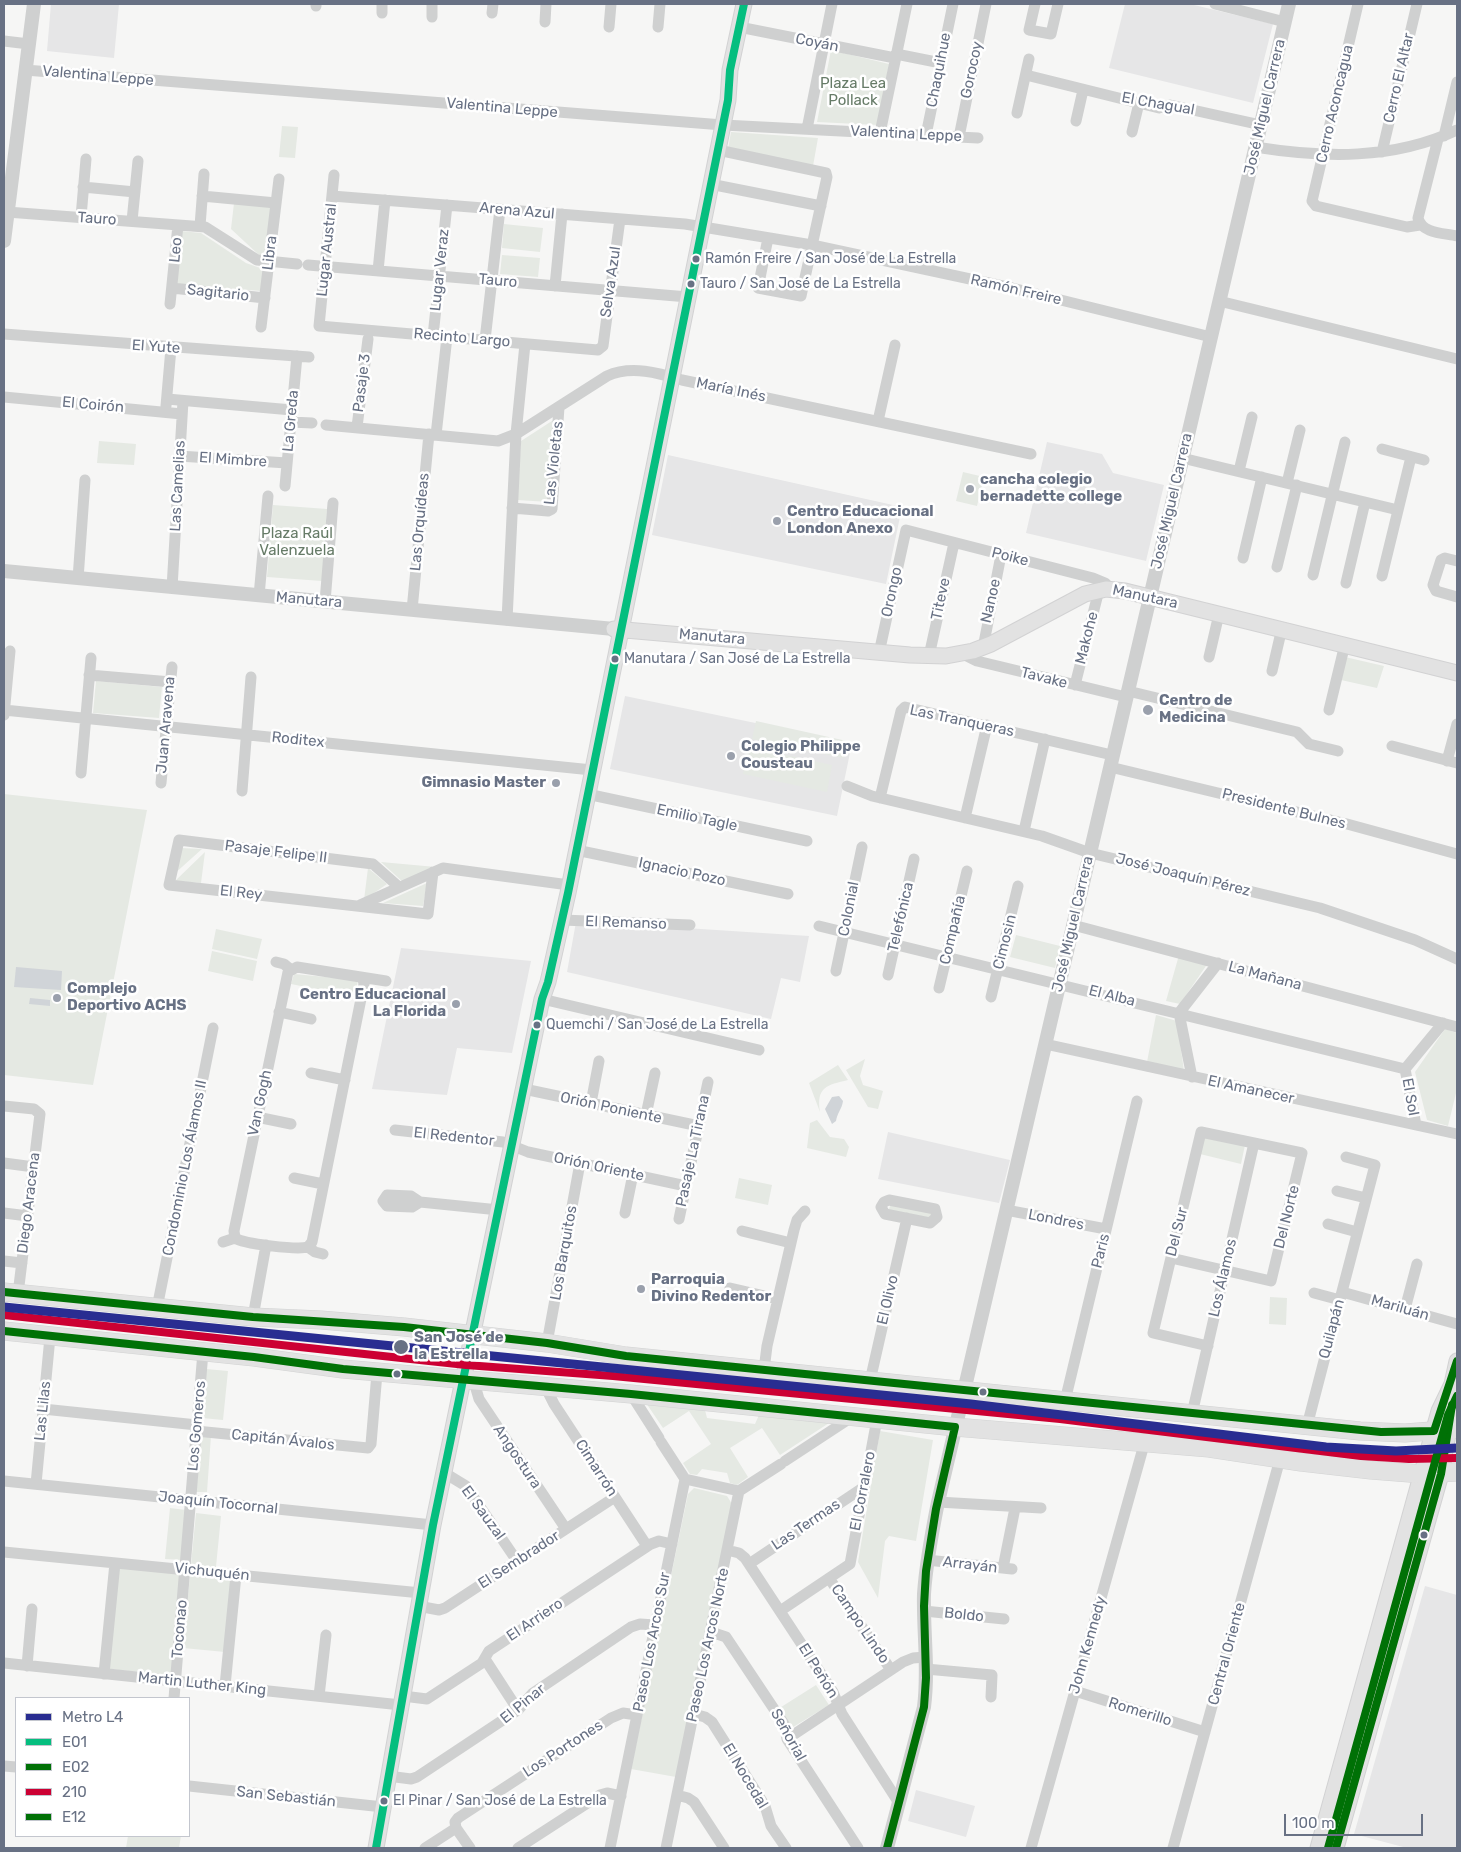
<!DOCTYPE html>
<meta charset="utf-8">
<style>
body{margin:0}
#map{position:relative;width:1461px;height:1852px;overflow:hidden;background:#f6f6f5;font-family:Rubik,sans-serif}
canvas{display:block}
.frame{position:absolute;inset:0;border:5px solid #687184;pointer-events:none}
.legend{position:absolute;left:15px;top:1697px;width:175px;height:140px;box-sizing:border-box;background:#fff;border:1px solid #c3c6ce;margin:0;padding:6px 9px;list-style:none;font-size:15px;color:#687184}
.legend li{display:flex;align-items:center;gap:10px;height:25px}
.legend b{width:25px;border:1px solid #c3c6ce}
.scale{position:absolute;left:1284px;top:1814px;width:139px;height:22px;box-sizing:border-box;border:2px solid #687184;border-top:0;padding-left:6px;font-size:15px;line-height:18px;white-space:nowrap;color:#687184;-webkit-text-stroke:4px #fff;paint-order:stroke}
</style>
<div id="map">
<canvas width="1461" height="1852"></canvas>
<div class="frame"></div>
<ul class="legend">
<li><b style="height:6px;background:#292d91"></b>Metro L4</li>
<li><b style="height:6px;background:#05be7f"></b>E01</li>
<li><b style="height:6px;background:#007106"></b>E02</li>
<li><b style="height:6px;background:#c03"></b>210</li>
<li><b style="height:6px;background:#007106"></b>E12</li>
</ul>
<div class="scale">100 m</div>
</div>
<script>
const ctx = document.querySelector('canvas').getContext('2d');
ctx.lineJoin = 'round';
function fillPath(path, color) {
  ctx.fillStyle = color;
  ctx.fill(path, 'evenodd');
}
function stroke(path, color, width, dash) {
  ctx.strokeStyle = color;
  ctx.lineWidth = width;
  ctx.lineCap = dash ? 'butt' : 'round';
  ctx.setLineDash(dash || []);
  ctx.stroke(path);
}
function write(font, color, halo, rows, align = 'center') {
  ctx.font = font + ' Rubik,sans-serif';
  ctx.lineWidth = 5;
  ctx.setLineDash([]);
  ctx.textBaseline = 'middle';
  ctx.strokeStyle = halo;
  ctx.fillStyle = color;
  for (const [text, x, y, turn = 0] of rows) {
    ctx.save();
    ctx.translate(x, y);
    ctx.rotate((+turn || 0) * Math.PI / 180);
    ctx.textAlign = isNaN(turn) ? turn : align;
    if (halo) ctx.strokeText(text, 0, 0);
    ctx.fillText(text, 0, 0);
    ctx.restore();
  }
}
const built = new Path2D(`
 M51 4H119L114 58 47 51Z
 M1125 4H1190L1273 24 1253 103 1109 68Z
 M1047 442 1102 454 1113 473 1164 485 1146 561 1026 533Z
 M668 455 902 507 886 584 652 535Z
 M625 696 852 743 837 816 610 769Z
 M576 922 670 927 809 936 800 982 781 978 771 1019 567 972Z
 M401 948 531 961 512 1053 457 1048 447 1095 372 1089Z
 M888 1132 1010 1160 999 1203 878 1179Z
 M1425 1586 1457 1595V1848H1407L1354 1834Z
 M916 1790 975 1806 966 1837 908 1821Z`);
const green = new Path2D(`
 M831 50 889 64 878 125 817 122Z
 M282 126 298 127 295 158 279 157Z
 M731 132 818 138 813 166 728 149Z
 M234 203 272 207 267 255H259L231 229Z
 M504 224 543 228 540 252 502 248Z
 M181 231 201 233 246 263 263 269 261 291 177 284Z
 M502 255 540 258 538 277 500 274Z
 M555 419 549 502 517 500 521 441Z
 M99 441 136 444 134 465 97 463Z
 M963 472 984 477 977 506 956 501Z
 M273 505 327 509 322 581 267 577Z
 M1345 657 1384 666 1377 688 1341 680Z
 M96 681 162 687 159 718 93 713Z
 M756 721 847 741 843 758 752 739Z
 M748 747 832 765 827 792 743 774Z
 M4 794 147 810 93 1085 4 1075Z
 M181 848 202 849 173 875Z
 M205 852 201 883 175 881Z
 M381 862 436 867 404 883Z
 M368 868 387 884 364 900Z
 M427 883 423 906 383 903Z
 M216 929 262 939 257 959 212 949Z
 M1016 935 1060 946 1055 968 1010 957Z
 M212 951 257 961 253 981 208 971Z
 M1179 955 1208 963 1180 1004 1166 1001Z
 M294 974 358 980 355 997 291 984Z
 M1156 1015 1177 1021 1184 1071 1147 1062Z
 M1445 1029 1457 1033V1089L1448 1126 1427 1120 1415 1072Z
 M865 1059 860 1076 863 1085 883 1091 878 1109 868 1107 846 1070Z
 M838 1065 848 1080C827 1085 816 1087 820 1112L809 1083Z
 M817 1120 830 1137 844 1139 849 1147 846 1157 807 1148 810 1123Z
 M1205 1135 1245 1145 1241 1164 1200 1154Z
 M739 1178 772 1185 768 1205 735 1198Z
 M891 1203 933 1211 932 1220 888 1212Z
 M1270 1297 1287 1298 1286 1325 1269 1324Z
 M206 1369 228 1371 223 1420 202 1418Z
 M646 1403 705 1410 707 1418 755 1424 759 1415 829 1423 780 1455 762 1428 730 1448 748 1477 737 1485 730 1483 727 1473 702 1469 697 1475 690 1474 683 1463 711 1444 689 1411 663 1428Z
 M880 1431 933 1440 916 1541 889 1536 885 1541 878 1598 858 1562Z
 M200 1435 211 1436 207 1492H196Z
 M694 1488 727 1496 732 1504 676 1777 631 1769 688 1494Z
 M170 1508 186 1510 182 1560 165 1559Z
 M196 1513 221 1516 215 1577 232 1579 225 1652 183 1648Z
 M117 1567 181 1574 171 1675 108 1669Z
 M816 1685 829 1705 790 1729 778 1709Z
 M128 1836H181L179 1848H126Z`);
const water = new Path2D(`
 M16 967 62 971 61 990 14 987Z
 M30 998 50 1000V1006L29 1004Z
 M839 1096 843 1101C842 1109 837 1113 836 1121L832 1124 825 1109 832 1097Z`);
const minor = new Path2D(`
 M1035 4 1029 30 1051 34 1058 4
 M1215 4 1285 22
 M1358 4 1312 201 1316 206 1407 227 1420 225
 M316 6V4
 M382 13V4
 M492 13 493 4
 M432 17V4
 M545 22 546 4
 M609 27 611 4
 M658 27 660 4
 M739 27 895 58
 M4 41 29 44
 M896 54 941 63
 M25 70 723 125 978 138
 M1026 75 1159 108 1170 105 1261 125
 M1017 113 1029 59
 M1076 121 1083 90
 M807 129 832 4
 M1132 132 1139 103
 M880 133 907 4
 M926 135 953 4
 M1444 136 1457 82
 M959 137 986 4
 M1438 139 1418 218C1422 234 1444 233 1457 236
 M1255 147C1324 158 1393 160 1457 130
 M718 150 826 173 827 177 801 296 758 288 768 238
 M1382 152 1417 4
 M334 175 319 326 598 350 603 346 620 219
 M710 184 821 206
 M83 187 135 192
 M202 196 276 203
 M332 196 685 224 812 245 1012 288 1211 337
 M7 212 205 227 257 260 297 264
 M81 217 86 159
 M132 221 138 161
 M200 226 204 174
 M308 265 688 297
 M378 271 385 200
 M555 286 562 214
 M172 288 265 298
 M1219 301 1457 359
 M170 304 178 225
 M261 327 279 179
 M4 334 309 357
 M433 336 447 205
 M485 340 500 209
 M4 397 182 414
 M167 399 292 410
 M166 406 171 348
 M878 421 895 345
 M291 422 312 423
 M326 425 498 441 516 434 607 376C631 365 659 373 682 380L1031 454
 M357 427 368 339
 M436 435 447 337
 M1382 449 1424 460
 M179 456 287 463
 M1182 458 1398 510
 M1239 471 1252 417
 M1287 483 1300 430
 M285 486 297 356
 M512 508 548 511 552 509 559 407
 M1243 558 1262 477
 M1457 561 1445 558 1441 560 1433 585 1436 591 1457 597
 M1277 567 1297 485
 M1313 575 1345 442
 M1382 576 1411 457
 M78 579 85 480
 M1346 583 1365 502
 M172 588 183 401
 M259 596 268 496
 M325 602 333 503
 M412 610 429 434
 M507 620 516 434 525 344
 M983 648 1001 555
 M879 653 906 530 1093 578 1105 583 1111 589
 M963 654 977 661 1126 697
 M929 656 954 543
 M1209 657 1219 614
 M1272 671 1282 628
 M89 675 171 682
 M1075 685 1099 590
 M1128 691 1297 732 1309 744 1338 751
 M4 710 592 770
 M1329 710 1345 644
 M4 715 10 651
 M1392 746 1457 763
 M1447 761 1457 724
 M1110 767 1347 824 1457 854
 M81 773 91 658
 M161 783 172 667
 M847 786 872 796 1042 836 1090 853 1320 908 1415 940 1457 959
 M242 791 251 677
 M587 794 807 841
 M880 798 901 711 905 707 1112 755
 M965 818 987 725
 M1024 831 1045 739
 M576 850 788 894
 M399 887 373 864 179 840 169 885 428 914 433 872
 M360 905 443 868 569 885
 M562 920 690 925
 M1073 925 1457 1027
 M819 926 1405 1069
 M276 962 284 964 290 969
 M836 971 862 847
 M888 975 914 859
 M939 988 967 871
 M991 997 1018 886
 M542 999 759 1050
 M279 1012 311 1019
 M1045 1044 1457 1134
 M311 1073 345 1080
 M1192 1077 1179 1013 1218 963
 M524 1089 699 1126
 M591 1103 599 1061
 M4 1106 34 1109 40 1114 18 1294
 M646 1115 655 1073
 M257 1117 291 1124
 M1416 1125 1405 1069 1443 1023
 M395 1130 503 1142 528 1152 686 1186
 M4 1163 34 1167
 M294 1178 323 1184
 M1337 1191 1366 1198
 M889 1200 935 1209 937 1217 930 1223 885 1214 881 1207 884 1202Z
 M420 1202 412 1207 387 1206 383 1201 387 1195 411 1196 420 1202 499 1210
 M1006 1210 1106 1229
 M4 1213 28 1216
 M625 1213 633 1174
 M679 1219 708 1082
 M1328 1224 1357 1232
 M742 1231 791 1243
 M235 1238 234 1231 288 972 297 967 386 981
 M235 1238C243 1244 298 1250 308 1247
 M223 1242 235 1238
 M308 1247 312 1242 364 984 363 979
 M308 1247 315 1252 323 1254
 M1171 1258 1271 1281 1302 1153 1201 1132 1153 1333 1208 1346
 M4 1261 22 1263
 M730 1288 778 1299
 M1342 1292 1457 1324
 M1314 1293 1340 1300
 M157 1308 213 1028
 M1405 1309 1417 1264
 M253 1317 266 1245
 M547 1343 580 1163
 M764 1370 767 1346 794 1230 797 1220 805 1211
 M870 1381 907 1218
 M474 1382 479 1399 566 1529
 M546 1388 554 1404 647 1546
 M631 1394 659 1438
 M1065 1401 1137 1101
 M43 1409 197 1425
 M1192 1414 1254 1143
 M1307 1426 1375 1165 1346 1157
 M196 1431 368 1448 371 1444 377 1373
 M785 1461 852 1417
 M443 1472 466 1486 517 1561
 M685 1479 739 1491
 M4 1481 433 1525
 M36 1484 50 1337
 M938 1502 1041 1508
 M727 1550 739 1553 745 1558 833 1692 842 1714 899 1803
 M4 1552 421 1593
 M927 1560 1012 1569
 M749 1564 864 1487
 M1003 1568 1015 1508
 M829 1578 891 1670
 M418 1606 439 1610 445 1608 615 1497
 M780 1611 850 1564 877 1419
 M924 1611 1004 1619
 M711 1632 726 1637 784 1724 787 1739 858 1848
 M485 1659 518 1710
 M4 1663 401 1705
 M27 1666 32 1609
 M926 1669 992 1675 991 1697
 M104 1674 115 1563
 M225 1686 236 1575
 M1075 1691 1205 1732
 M319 1696 326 1635
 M403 1696 427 1699 482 1663 489 1651 651 1544 659 1541 672 1544
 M174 1698 203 1352
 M694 1714 705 1717 712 1722 765 1806 771 1826 786 1848
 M787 1739 903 1662 913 1658 925 1657
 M4 1766 16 1767
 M388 1776 411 1779 417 1777 518 1710 533 1693 631 1627 640 1624 655 1625
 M189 1786 383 1807
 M677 1795 688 1798 694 1802 724 1848
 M456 1828 455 1822 458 1818 611 1718 623 1713 637 1715
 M456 1828 470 1848
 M425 1848 456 1828
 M518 1848 600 1795 607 1793 621 1796
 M610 1848 685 1479 661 1442
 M666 1848 739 1491 781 1464
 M1031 1848 1145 1441
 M1173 1848 1280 1459`);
const tertiary = new Path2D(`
 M4 241 34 4
 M4 571 614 629
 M887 1848 924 1707C929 1669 923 1631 924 1594 926 1563 932 1532 938 1502L1289 4`);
const secondary = new Path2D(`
 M614 629 910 655 946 656 973 651 991 644 1085 594 1106 589 1125 591 1457 673
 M376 1848 433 1525 542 999 548 982 568 893 728 100 730 70 744 4
 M1318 1848 1439 1411 1452 1384 1457 1361
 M1336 1848 1441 1474 1451 1417 1452 1385`);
const primary = new Path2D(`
 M4 1292 253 1317 321 1320 404 1327 547 1343 626 1356 1360 1431 1405 1433 1457 1429
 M4 1331 254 1357 343 1369 631 1394 955 1427 1209 1448 1301 1462 1371 1470 1422 1474 1457 1472`);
const bus1 = new Path2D(`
 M376 1848 433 1525 542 999 548 982 568 893 728 100 730 70 744 4`);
const bus2 = new Path2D(`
 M4 1292 253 1317 404 1327 547 1343 626 1356 1381 1432 1434 1431 1457 1361
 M4 1331 254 1357 343 1369 631 1394 955 1427 936 1509 926 1571 924 1606 926 1678 924 1707 887 1848
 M1336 1848 1441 1474 1452 1405`);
const bus3 = new Path2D(`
 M4 1315 466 1365 613 1376 1060 1419 1361 1456 1409 1459 1457 1458`);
const bus4 = new Path2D(`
 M1328 1848 1448 1415 1457 1396`);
const metro1 = new Path2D(`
 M4 1307 971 1404 1326 1447 1396 1451 1457 1448`);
const markers = [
 [696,259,4.5,"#687184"],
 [691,284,4.5,"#687184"],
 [970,489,5,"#9aa0ac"],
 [777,521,5,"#9aa0ac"],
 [615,659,4.5,"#687184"],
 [1148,710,6,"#9aa0ac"],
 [731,756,5,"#9aa0ac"],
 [556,783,5,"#9aa0ac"],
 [57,998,5,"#9aa0ac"],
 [456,1004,5,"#9aa0ac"],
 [537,1025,4.5,"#687184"],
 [641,1289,5,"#9aa0ac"],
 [401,1347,8,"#687184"],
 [397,1374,4.5,"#687184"],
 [983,1392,4.5,"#687184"],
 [1424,1535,4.5,"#687184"],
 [384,1801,4.5,"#687184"]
];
const busNames = [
 ["Ramón Freire / San José de La Estrella",705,259],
 ["Tauro / San José de La Estrella",700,284],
 ["Manutara / San José de La Estrella",624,659],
 ["Quemchi / San José de La Estrella",546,1025],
 ["El Pinar / San José de La Estrella",393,1801]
];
const streetNames = [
 ["Coyán",817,43,11],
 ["Chaquihue",939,70,-79],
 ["Gorocoy",972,70,-78],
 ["Valentina Leppe",98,76,5],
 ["Cerro El Altar",1399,78,-77],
 ["El Chagual",1158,104,10],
 ["Cerro Aconcagua",1335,104,-77],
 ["José Miguel Carrera",1265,107,-77],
 ["Valentina Leppe",502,108,5],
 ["Valentina Leppe",906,134,3],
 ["Arena Azul",517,211,5],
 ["Tauro",97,219,4],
 ["Leo",176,250,-85],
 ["Lugar Austral",327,250,-84],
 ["Libra",270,253,-83],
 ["Lugar Veraz",440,270,-84],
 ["Tauro",498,281,5],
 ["Selva Azul",611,282,-82],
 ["Ramón Freire",1016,290,13],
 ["Sagitario",218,293,6],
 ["Recinto Largo",462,338,5],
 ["El Yute",156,347,4],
 ["Pasaje 3",362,383,-83],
 ["María Inés",731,390,12],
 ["El Coirón",93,405,5],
 ["La Greda",291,421,-85],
 ["El Mimbre",233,460,4],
 ["Las Violetas",554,463,-84],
 ["Las Camelias",178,486,-87],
 ["José Miguel Carrera",1172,501,-77],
 ["Las Orquídeas",420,522,-85],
 ["Poike",1010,557,14],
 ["Orongo",892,592,-78],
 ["Manutara",1145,597,12],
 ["Titeve",941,599,-78],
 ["Manutara",309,600,5],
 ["Nanoe",991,601,-77],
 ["Manutara",712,637,5],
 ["Makohe",1087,638,-76],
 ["Tavake",1044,678,14],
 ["Las Tranqueras",962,721,12],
 ["Juan Aravena",166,725,-85],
 ["Roditex",298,740,6],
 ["Presidente Bulnes",1284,809,14],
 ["Emilio Tagle",697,818,12],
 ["Pasaje Felipe II",276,852,7],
 ["Ignacio Pozo",682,872,12],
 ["José Joaquín Pérez",1183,875,14],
 ["El Rey",241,893,6],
 ["Colonial",849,909,-79],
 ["Telefónica",901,917,-77],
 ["El Remanso",626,923,2],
 ["José Miguel Carrera",1073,924,-77],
 ["Compañía",953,930,-77],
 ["Cimosin",1005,942,-76],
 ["La Mañana",1265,976,15],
 ["El Alba",1112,996,14],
 ["El Amanecer",1251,1090,12],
 ["El Sol",1410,1097,80],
 ["Van Gogh",260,1103,-78],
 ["Orión Poniente",611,1108,12],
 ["El Redentor",454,1137,6],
 ["Pasaje La Tirana",693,1151,-78],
 ["Orión Oriente",599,1167,12],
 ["Condominio Los Álamos II",185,1168,-79],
 ["Diego Aracena",29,1203,-83],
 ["Del Norte",1287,1217,-76],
 ["Londres",1056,1220,11],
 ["Del Sur",1177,1232,-76],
 ["Paris",1101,1251,-76],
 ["Los Barquitos",564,1253,-80],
 ["Los Álamos",1223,1278,-77],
 ["El Olivo",888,1300,-77],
 ["Mariluán",1400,1308,16],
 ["Quilapán",1332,1329,-75],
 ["Las Lilas",43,1411,-84],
 ["Los Gomeros",197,1426,-85],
 ["Capitán Ávalos",283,1440,6],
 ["Angostura",517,1457,56],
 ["Cimarrón",596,1468,57],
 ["El Corralero",863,1491,-79],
 ["Joaquín Tocornal",218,1503,6],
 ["El Sauzal",483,1513,54],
 ["Las Termas",806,1525,-34],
 ["El Sembrador",519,1560,-33],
 ["Arrayán",970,1565,7],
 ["Vichuquén",212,1572,6],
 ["Boldo",964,1615,6],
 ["El Arriero",535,1620,-34],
 ["Campo Lindo",860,1624,56],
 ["Toconao",180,1629,-85],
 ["Paseo Los Arcos Sur",652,1642,-79],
 ["Paseo Los Arcos Norte",708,1645,-78],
 ["John Kennedy",1088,1645,-74],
 ["Central Oriente",1227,1654,-75],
 ["El Peñón",818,1671,58],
 ["Martin Luther King",202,1684,6],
 ["El Pinar",523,1704,-39],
 ["Romerillo",1140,1712,17],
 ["Señorial",788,1735,61],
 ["Los Portones",563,1749,-33],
 ["El Nocedal",745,1776,59],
 ["San Sebastián",286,1797,6]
];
const parkNames = [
 ["Plaza Lea",853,84],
 ["Pollack",853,101],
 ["Plaza Raúl",297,534],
 ["Valenzuela",297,551]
];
const poiNames = [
 ["cancha colegio",980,480],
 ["bernadette college",980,497],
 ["Centro Educacional",787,512],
 ["London Anexo",787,529],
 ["Centro de",1159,701],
 ["Medicina",1159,718],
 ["Colegio Philippe",741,747],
 ["Cousteau",741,764],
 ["Gimnasio Master",546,783,"right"],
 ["Complejo",67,989],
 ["Deportivo ACHS",67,1006],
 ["Centro Educacional",446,995,"right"],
 ["La Florida",446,1012,"right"],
 ["Parroquia",651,1280],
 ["Divino Redentor",651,1297]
];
const stopNames = [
 ["San José de",414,1338],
 ["la Estrella",414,1355]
];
fillPath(built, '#e6e6e7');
fillPath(green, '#e5e9e3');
fillPath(water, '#d0d4d8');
stroke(secondary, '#d2d2d3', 17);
stroke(primary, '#d2d3d3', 19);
stroke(minor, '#cfd0d0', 11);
stroke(tertiary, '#cfd0d0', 14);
stroke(secondary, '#e2e2e2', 15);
stroke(primary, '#e2e2e2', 18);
stroke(bus1, '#05be7f', 8);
stroke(bus2, '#007106', 8);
stroke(bus3, '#c03', 8);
stroke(bus4, '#007106', 8);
stroke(metro1, '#292d91', 9);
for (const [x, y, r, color] of markers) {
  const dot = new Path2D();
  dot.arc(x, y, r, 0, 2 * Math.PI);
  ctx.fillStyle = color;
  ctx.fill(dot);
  stroke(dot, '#fff', 2);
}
write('14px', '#687184', '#fff', busNames, 'left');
write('15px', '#687184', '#fff', streetNames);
write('15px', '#667b67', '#fff', parkNames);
write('bold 15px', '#687184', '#fff', poiNames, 'left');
write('bold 15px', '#687184', '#fff', stopNames, 'left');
</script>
